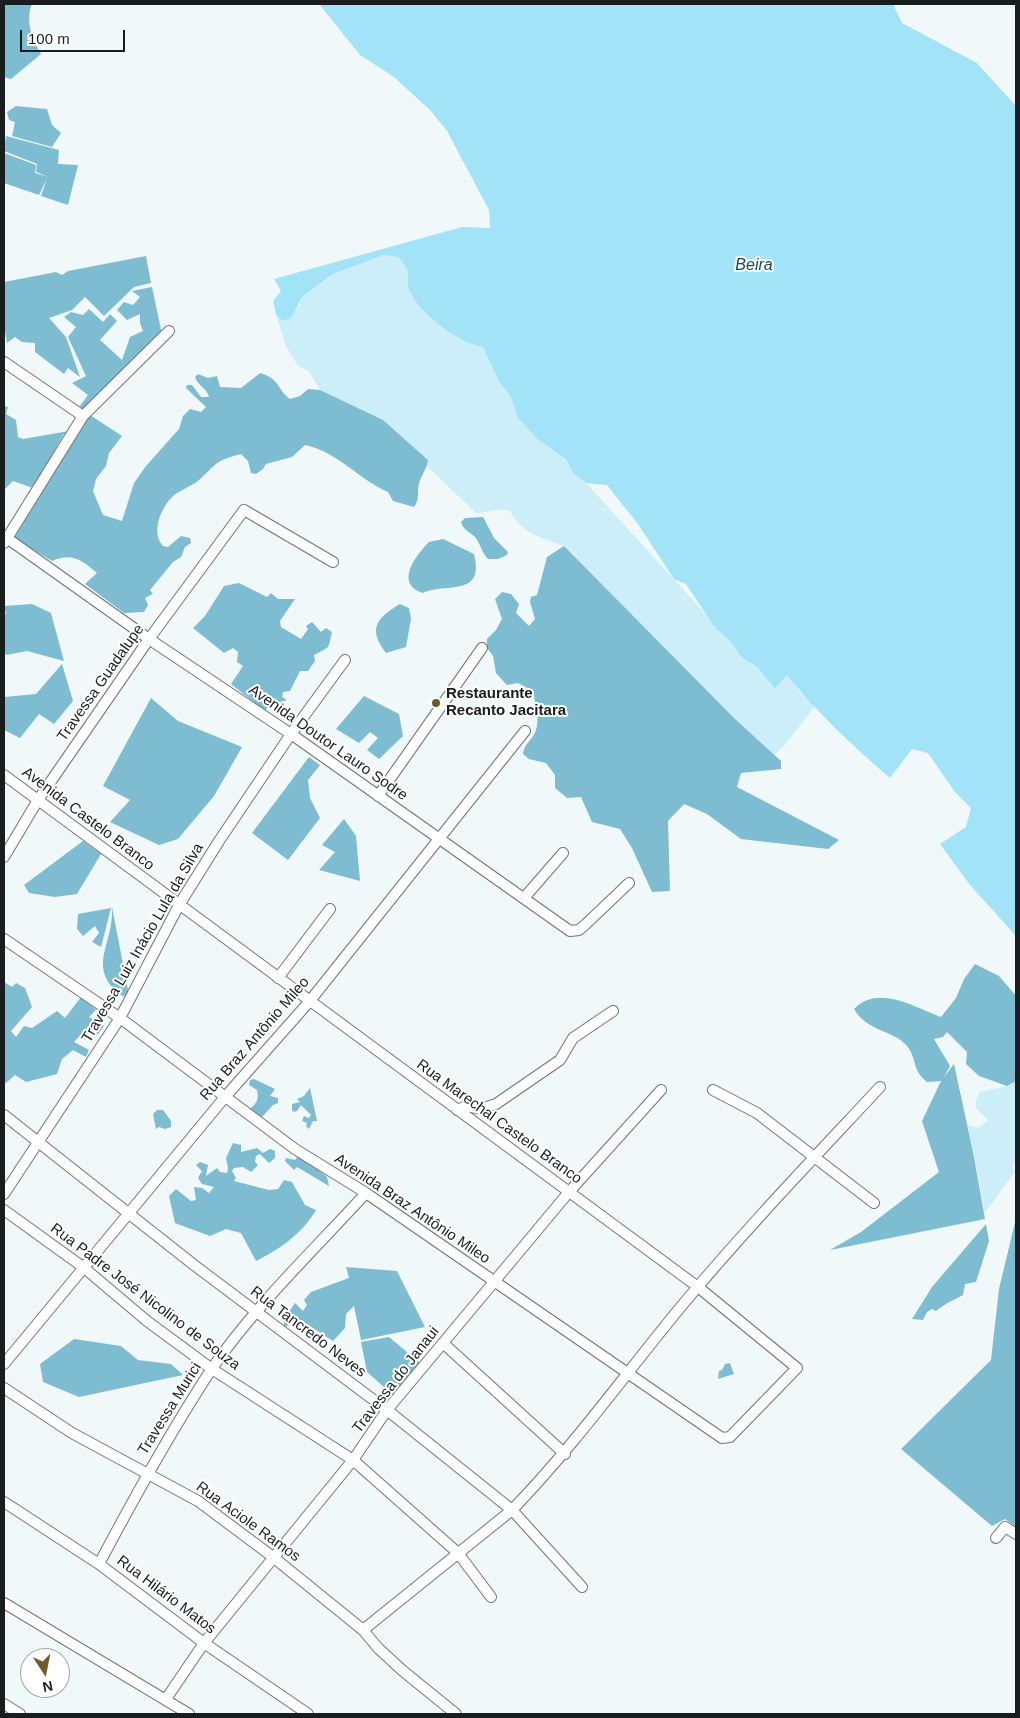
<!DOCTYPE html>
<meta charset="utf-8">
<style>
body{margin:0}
#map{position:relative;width:1020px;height:1718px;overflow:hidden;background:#f1f8fa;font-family:Helvetica,sans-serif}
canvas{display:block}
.frame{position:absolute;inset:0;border:5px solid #1a1d1d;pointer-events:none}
.north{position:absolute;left:20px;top:1648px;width:50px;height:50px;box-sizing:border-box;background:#fff;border:1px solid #a3a5a5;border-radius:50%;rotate:169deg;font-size:14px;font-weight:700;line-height:20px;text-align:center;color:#1a1d1d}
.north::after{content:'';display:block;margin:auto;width:18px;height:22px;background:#6e5b29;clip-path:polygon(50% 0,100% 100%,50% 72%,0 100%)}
.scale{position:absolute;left:20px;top:30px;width:105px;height:22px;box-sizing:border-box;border:2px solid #1a1d1d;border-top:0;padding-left:6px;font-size:15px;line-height:18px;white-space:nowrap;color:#1a1d1d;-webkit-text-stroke:4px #fff;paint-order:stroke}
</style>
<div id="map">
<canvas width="1020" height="1718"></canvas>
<div class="frame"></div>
<div class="north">N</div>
<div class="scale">100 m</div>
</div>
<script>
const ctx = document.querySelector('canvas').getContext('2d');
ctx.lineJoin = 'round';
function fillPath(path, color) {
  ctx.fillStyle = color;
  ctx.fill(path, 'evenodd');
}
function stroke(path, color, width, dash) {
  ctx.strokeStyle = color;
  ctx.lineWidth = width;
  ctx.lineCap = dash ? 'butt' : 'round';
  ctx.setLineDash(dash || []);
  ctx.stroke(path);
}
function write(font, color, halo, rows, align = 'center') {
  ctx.font = font + ' Helvetica,sans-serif';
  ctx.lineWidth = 4;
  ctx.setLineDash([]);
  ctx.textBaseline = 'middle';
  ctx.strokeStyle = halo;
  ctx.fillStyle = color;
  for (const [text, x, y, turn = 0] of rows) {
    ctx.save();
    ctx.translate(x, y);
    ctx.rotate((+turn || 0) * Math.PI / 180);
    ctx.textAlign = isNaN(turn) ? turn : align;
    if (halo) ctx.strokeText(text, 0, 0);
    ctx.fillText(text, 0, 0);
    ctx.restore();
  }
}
const green = new Path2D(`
 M384 255 398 256C402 261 407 267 408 273 408 278 407 284 409 289 418 312 459 343 483 347L499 381 511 397 518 418 537 439 567 459 573 473 586 483 731 642 741 657 757 667 775 689 787 675 802 694 815 706 784 746 774 755 735 719 564 546C543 539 520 532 510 511 499 507 487 513 476 513L428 467V460L383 420 320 390 309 371 298 366 286 346 276 314 282 321 299 307 303 296 331 275Z
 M1016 1081V1158L1012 1167 1015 1171 985 1213 968 1125 979 1128 988 1120 976 1108V1100L980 1092 1007 1086Z`);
const forest = new Path2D(`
 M4 4H32C25 21 32 38 41 54L11 79 4 77Z
 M16 106 47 109 52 125 61 133 52 147 12 136 15 122 9 120 7 112Z
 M6 136 59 150 58 164 78 165 68 205 41 196 47 179 39 195 4 183V153L36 165 35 173 48 177 36 172 37 164 4 151Z
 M146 256 151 283 134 287 104 316 85 297 72 310 49 318 66 337 80 377 68 368 64 374 35 352V343L22 342 15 337 7 343 4 326V282L56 272 62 275 68 271Z
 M152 287 162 334 82 412 80 406 88 395 72 383 86 376 68 337 76 327 64 317 71 312 83 315 89 309 103 322 110 314 117 321 100 340 122 360 130 337 143 331 140 323V314L127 320 117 310 124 302 133 305 140 297 132 291Z
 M260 373C281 379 277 390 290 399L300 396 308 389 320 390 383 420 428 460C427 469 422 474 419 483 417 492 420 500 414 507L393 501 388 492C358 479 338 452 305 445L292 457 266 464 263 469 256 474 251 473 248 461 241 454C214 461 218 463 199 480 191 487 179 490 172 497 160 510 151 532 163 546L168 547 181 536 190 538 191 543 185 547 181 557 173 562 150 590 153 594 145 598 148 605 144 612 124 613 85 584 97 573C82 560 72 552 52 561L14 538 90 415 122 436 109 453 106 466 96 479 93 491 103 515 122 521 134 483 146 466 179 429 183 416 190 409 201 412 206 407 186 388 187 385H192L201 397H209C207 388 197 385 195 377L198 374 208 378 217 376 220 387 241 388Z
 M4 406 8 407 6 414 16 420 18 437 23 439 69 431V433L64 434 33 488 13 481 4 490Z
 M483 517 494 538 508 552 507 555 498 559H488C481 552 481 544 475 537 470 532 463 530 461 522L465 518Z
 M443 539 474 554C485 598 446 582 423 593 394 584 416 555 429 542Z
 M564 546 735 719 781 761V769L741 773 737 787 839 840 828 849 741 839 707 814 684 804 668 821 670 891 652 892 632 848 620 829 592 822 581 797 567 798 555 788V775L546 763 529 759 523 754C524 743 533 740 536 730 540 719 535 702 533 691L518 683 507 685 496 673 493 656 487 648V639L496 630 502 619 495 599 502 592 511 594 519 604 516 613 529 626 535 619 530 602 531 597 537 595 547 557Z
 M239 583 267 597 271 593 278 599H295L280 621 281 627 301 639 308 629 306 626 312 622 321 632 326 628 332 632C328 650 331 646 314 655L315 661 308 671H300L290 691 283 692 282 697 287 700 280 703 270 704 265 711 231 684 243 666 237 662 238 652 233 648 224 653 193 628 205 616 224 586Z
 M32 604 51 613 64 661 27 651 6 655 4 652V615L6 614 4 606Z
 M400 604 409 608 411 619 406 647 386 653C367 628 377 618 400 604Z
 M62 664 73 701 54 724 39 714 20 738 4 730V697L36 694Z
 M364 696 399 714 403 736 379 759 367 750 378 738 370 732 359 743 336 729Z
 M151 698 178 721 242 747 214 796 178 839 159 845 110 822 130 800 103 786Z
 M309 757 320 765 308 780 310 798 320 818 288 860 252 833Z
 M344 819 356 836 360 881 319 870 335 852 322 845Z
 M83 841 101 854 77 894 55 897 29 893 24 885Z
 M112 907 129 995 122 996C85 967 114 946 112 907Z
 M111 908 101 947 92 942 99 933 95 926 83 936 77 929 78 914Z
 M975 964 999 976 1016 996V1081L1007 1086 979 1076 966 1064 967 1052 947 1032 943 1037 934 1039 950 1066 944 1077 954 1064 973 1152 985 1219 830 1250 861 1232 939 1172 922 1121 941 1081 927 1082C911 1069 918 1060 907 1046 894 1030 867 1032 854 1009 878 984 914 1007 941 1017L956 998 964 979Z
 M4 982 12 987 16 983 25 988 32 1007 11 1031 16 1037 24 1026 32 1028 57 1011 65 1018 81 997 96 1010 89 1017 104 1026 96 1037 84 1031 74 1042 89 1050 86 1057 73 1050 62 1059 57 1074 26 1082 15 1075 6 1083 4 1082Z
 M254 1079 275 1089 270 1096 278 1098V1103L273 1105 262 1117 250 1109C257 1103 259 1099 257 1090L249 1085 250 1080Z
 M310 1088 317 1121H313L309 1129 306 1126 307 1123 302 1121 304 1116 309 1118 311 1115 301 1105 297 1111 294 1112 292 1110V1104L300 1102 297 1099 304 1096Z
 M157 1110H163L171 1121V1127L165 1129 159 1127 156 1129 153 1114Z
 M233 1143 241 1145V1152L257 1148 263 1153 270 1149 275 1151V1158L269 1163 260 1154 256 1156 255 1162 258 1165 251 1172 243 1167 234 1168 232 1171 236 1178 234 1181 269 1190 278 1189 284 1180 292 1182 305 1205 316 1210C302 1234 280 1249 256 1261L241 1233 226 1229 210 1236 175 1223 169 1196 176 1189 191 1201 196 1200 194 1187 202 1188 209 1193 214 1187 202 1184 198 1178 202 1171 196 1165 200 1162 208 1165 206 1176 217 1168 220 1172 227 1173 228 1168 226 1158Z
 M298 1156 304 1158 327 1177 329 1186 297 1167 294 1170 285 1161 286 1158 295 1160Z
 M1016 1218V1527L1005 1519 992 1526 901 1449 991 1360 999 1289Z
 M986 1224 989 1241 976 1282 965 1284 963 1295C952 1301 946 1303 936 1311L932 1309 927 1312 923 1320 912 1319 932 1287Z
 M346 1267 397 1271 425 1327 361 1340 354 1306 346 1314 345 1328 333 1341 302 1321 284 1327V1319L295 1303 303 1311 307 1305 304 1300 311 1292 349 1278Z
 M389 1337 420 1363 393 1395 367 1372 361 1342Z
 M74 1339 121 1346 138 1360 171 1364 183 1375 79 1397 43 1382 40 1364Z
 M730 1363 734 1374 718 1379 719 1371 722 1370 725 1364Z`);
const water = new Path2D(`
 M319 4H893L902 23 977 63 1015 105 1016 936 970 885 940 844 966 827 971 808 955 792 928 753 912 749 890 778C854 747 817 713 787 675L775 689 757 667 741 657 731 642 714 626 686 584 674 579 638 524 607 485 586 483 573 473 566 459 537 439 518 418 511 397 499 381 483 347C458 343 418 313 409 289 407 284 408 278 408 273 407 267 402 261 398 257L384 255 331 275 303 296 291 318 282 321 276 314 273 301 281 291 274 279 462 227 490 228 489 210 447 131 431 111 394 77 360 55Z`);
const minor = new Path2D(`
 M4 362 83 416
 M4 536 149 639 291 734 570 931 579 930 586 924 629 883
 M4 543 83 416 169 331
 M4 775 698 1287 797 1368 730 1437 722 1438 366 1193 295 1149 120 1018 4 939
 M378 796 482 648
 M4 857 38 800 149 639 244 510 333 562
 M524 898 563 853
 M278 978 330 909
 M713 1090 757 1113 874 1203
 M457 1110 467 1106 481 1109 496 1104 560 1060 573 1038 613 1011
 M4 1115 194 1265 387 1410 512 1510 582 1587
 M4 1194 120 1018 179 905 219 841 291 734 345 660
 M4 1210 83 1267 147 1321 212 1369 353 1460 458 1553 491 1597
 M443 1343 565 1454
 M4 1364 225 1097 309 1002 525 731
 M4 1388 72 1433 198 1501 273 1557 363 1630 378 1648 403 1671 456 1714
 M4 1502 99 1564 204 1643 308 1714
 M996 1538 1005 1527 1016 1534
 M99 1564C134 1498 170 1432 211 1370 253 1308 315 1249 366 1193
 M4 1603 189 1714
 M363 1630 512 1510C573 1447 624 1376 679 1309 743 1232 812 1160 880 1087
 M166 1699 204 1643 353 1460 387 1410 569 1192 661 1090
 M4 1704 20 1714`);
const markers = [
 [436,703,5,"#6e5b29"]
];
const streetNames = [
 ["Travessa Guadalupe",101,683,-55],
 ["Avenida Doutor Lauro Sodre",328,743,35],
 ["Avenida Castelo Branco",88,819,37],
 ["Travessa Luiz Inácio Lula da Silva",143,943,-60],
 ["Rua Braz Antônio Mileo",255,1039,-49],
 ["Rua Marechal Castelo Branco",499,1122,36],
 ["Avenida Braz Antônio Mileo",412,1209,34],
 ["Rua Padre José Nicolino de Souza",145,1297,37],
 ["Rua Tancredo Neves",308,1332,37],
 ["Travessa do Janaui",396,1380,-52],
 ["Travessa Murici",170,1409,-58],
 ["Rua Aciole Ramos",248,1522,36],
 ["Rua Hilário Matos",166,1595,37]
];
const poiNames = [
 ["Restaurante",446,694],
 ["Recanto Jacitara",446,711]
];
const waterNames = [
 ["Beira",754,266]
];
fillPath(green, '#cceef9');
fillPath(forest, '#7dbcd1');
fillPath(water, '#a2e3f8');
stroke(minor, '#6f7577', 12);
stroke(minor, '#fff', 10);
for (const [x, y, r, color] of markers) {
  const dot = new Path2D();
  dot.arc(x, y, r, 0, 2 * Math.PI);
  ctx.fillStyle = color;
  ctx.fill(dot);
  stroke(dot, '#fff', 2);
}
write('15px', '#1a1d1d', '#fff', streetNames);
write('bold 15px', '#1a1d1d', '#fff', poiNames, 'left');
write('italic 16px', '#144b5a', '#fff', waterNames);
</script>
